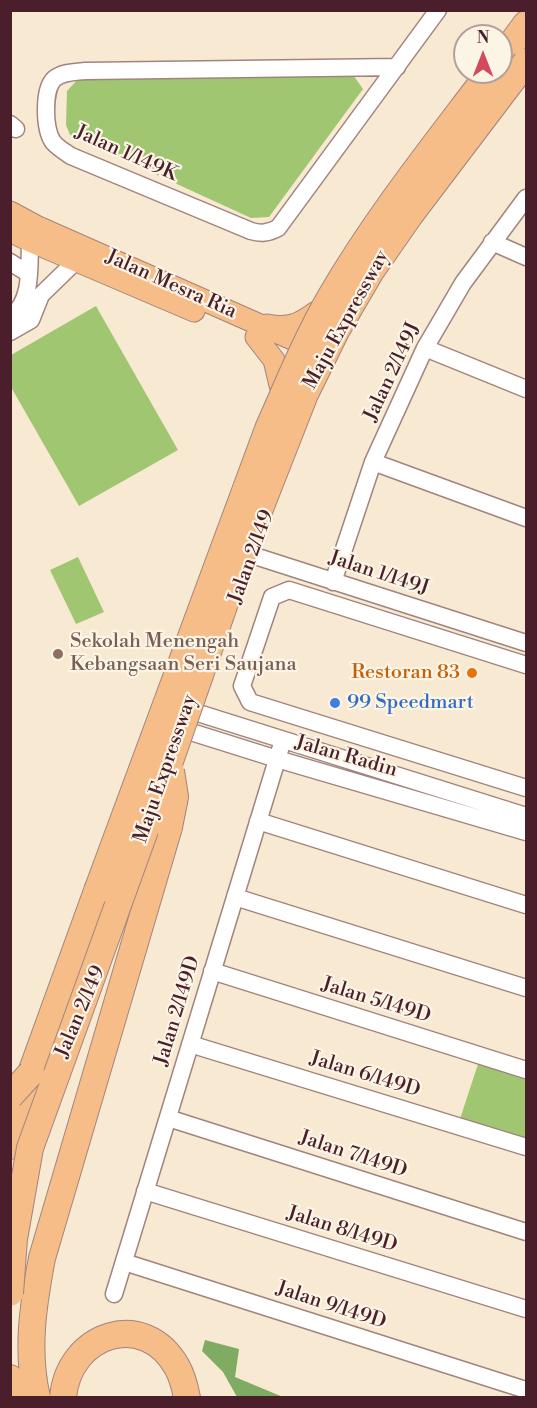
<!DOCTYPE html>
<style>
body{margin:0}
#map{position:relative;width:537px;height:1408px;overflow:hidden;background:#f8e9d2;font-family:"Libre Bodoni",serif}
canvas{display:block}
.frame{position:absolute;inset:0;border:12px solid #4a1f2b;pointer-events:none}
.north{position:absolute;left:453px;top:24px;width:60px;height:60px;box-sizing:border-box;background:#fcf5e5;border:2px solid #b59f9b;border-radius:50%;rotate:0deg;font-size:16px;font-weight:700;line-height:24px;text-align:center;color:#4a1f2b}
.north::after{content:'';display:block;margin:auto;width:21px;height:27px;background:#d1495b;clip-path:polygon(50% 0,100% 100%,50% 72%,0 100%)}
</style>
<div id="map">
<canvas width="537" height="1408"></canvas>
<div class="frame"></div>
<div class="north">N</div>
</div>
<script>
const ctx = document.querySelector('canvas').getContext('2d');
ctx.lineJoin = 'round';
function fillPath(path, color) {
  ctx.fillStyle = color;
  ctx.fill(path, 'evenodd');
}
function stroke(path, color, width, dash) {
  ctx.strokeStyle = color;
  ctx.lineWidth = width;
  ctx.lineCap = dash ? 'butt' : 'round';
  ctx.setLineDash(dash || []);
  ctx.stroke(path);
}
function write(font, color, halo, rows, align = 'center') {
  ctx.font = font + ' "Libre Bodoni",serif';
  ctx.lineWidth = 4.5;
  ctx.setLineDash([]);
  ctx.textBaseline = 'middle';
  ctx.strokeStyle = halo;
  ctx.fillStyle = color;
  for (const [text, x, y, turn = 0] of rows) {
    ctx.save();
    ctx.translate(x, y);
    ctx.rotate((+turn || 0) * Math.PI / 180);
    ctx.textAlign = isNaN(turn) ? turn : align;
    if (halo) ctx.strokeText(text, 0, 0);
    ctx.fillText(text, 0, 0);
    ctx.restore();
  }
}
const green = new Path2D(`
 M351 72 363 89 269 217 251 218 70 135 66 125 67 91 79 78Z
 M96 306 178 450 79 506 11 387V355Z
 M78 557 104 612 76 624 50 570Z
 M479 1061 526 1076V1140L460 1119Z`);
const forest = new Path2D(`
 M205 1340 239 1349 235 1377 283 1397H237L223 1372 202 1351Z`);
const minor = new Path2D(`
 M397 67 85 71C75 72 62 72 54 79 43 90 44 129 53 142 58 148 65 152 71 156L251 231C261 234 268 233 278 228L438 10
 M10 124 16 129
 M492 242 526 257
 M10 262 29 274
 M10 316C33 304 29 263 30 241
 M10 332 31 320 41 295 76 261 81 253
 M425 348 526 389
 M373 462 526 518
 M233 549 526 643
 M333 582 373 462 425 348 463 283 526 198
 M526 665 289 590 272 597 242 686 250 702 526 788
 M179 707 526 816
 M172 726 277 759 526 832
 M258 821 526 905
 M235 897 526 988
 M212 971 526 1070
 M190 1044 526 1147
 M168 1118 526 1232
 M145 1191 526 1309
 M124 1262 526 1390
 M114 1294 283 740`);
const major = new Path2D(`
 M10 212 36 226 319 351
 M10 231 30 241 194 311
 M267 325C290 329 298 325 316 312
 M256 337 274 360 280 385`);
const highway = new Path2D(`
 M501 58 526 24
 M10 1146 31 1073 97 891
 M10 1378 13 1398
 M37 1398C26 1350 33 1306 42 1258L169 827
 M63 1398C68 1334 144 1308 177 1367 182 1376 185 1387 187 1398`);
const highwayBridge = new Path2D(`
 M169 827 175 797 171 771
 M97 891 268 429C288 384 306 339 331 296 377 217 435 145 490 72
 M10 1096 31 1073
 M10 1293 14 1239 30 1148 169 764 241 557 305 394 336 331 371 271 410 215 526 62`);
const markers = [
 [58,654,6,"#8d6e63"],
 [472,673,6,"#e8710a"],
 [335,703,6,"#3f7fe0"]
];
const streetNames = [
 ["Jalan 1/149K",126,154,24],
 ["Jalan Mesra Ria",171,285,24],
 ["Maju Expressway",347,320,-61],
 ["Jalan 2/149J",393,372,-65],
 ["Jalan 2/149",252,557,-70],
 ["Jalan 1/149J",379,574,18],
 ["Jalan Radin",346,757,16],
 ["Maju Expressway",166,769,-71],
 ["Jalan 5/149D",376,1001,17],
 ["Jalan 2/149D",178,1011,-73],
 ["Jalan 2/149",81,1012,-67],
 ["Jalan 6/149D",365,1075,17],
 ["Jalan 7/149D",353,1155,18],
 ["Jalan 8/149D",342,1230,17],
 ["Jalan 9/149D",331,1306,18]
];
const educationNames = [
 ["Sekolah Menengah",70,642],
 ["Kebangsaan Seri Saujana",70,665]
];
const foodNames = [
 ["Restoran 83",460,673]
];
const shopNames = [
 ["99 Speedmart",347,703]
];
fillPath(green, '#a1c671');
fillPath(forest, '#80ab63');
stroke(minor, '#a1847e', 19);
stroke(major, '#a1847e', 23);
stroke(highway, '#a1847e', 28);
stroke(minor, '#fff', 16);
stroke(major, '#f7bd88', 21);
stroke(highway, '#f7bd88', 26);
stroke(highwayBridge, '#a1847e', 28, []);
stroke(highwayBridge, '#f7bd88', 26);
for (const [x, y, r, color] of markers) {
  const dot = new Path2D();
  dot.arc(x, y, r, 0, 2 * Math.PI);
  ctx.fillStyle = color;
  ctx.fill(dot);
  stroke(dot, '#fcf5e5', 2);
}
write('20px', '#4a1f2b', '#fcf5e5', streetNames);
write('20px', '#785e54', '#fcf5e5', educationNames, 'left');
write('20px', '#c56008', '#fcf5e5', foodNames, 'right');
write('20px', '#366cbe', '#fcf5e5', shopNames, 'left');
</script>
